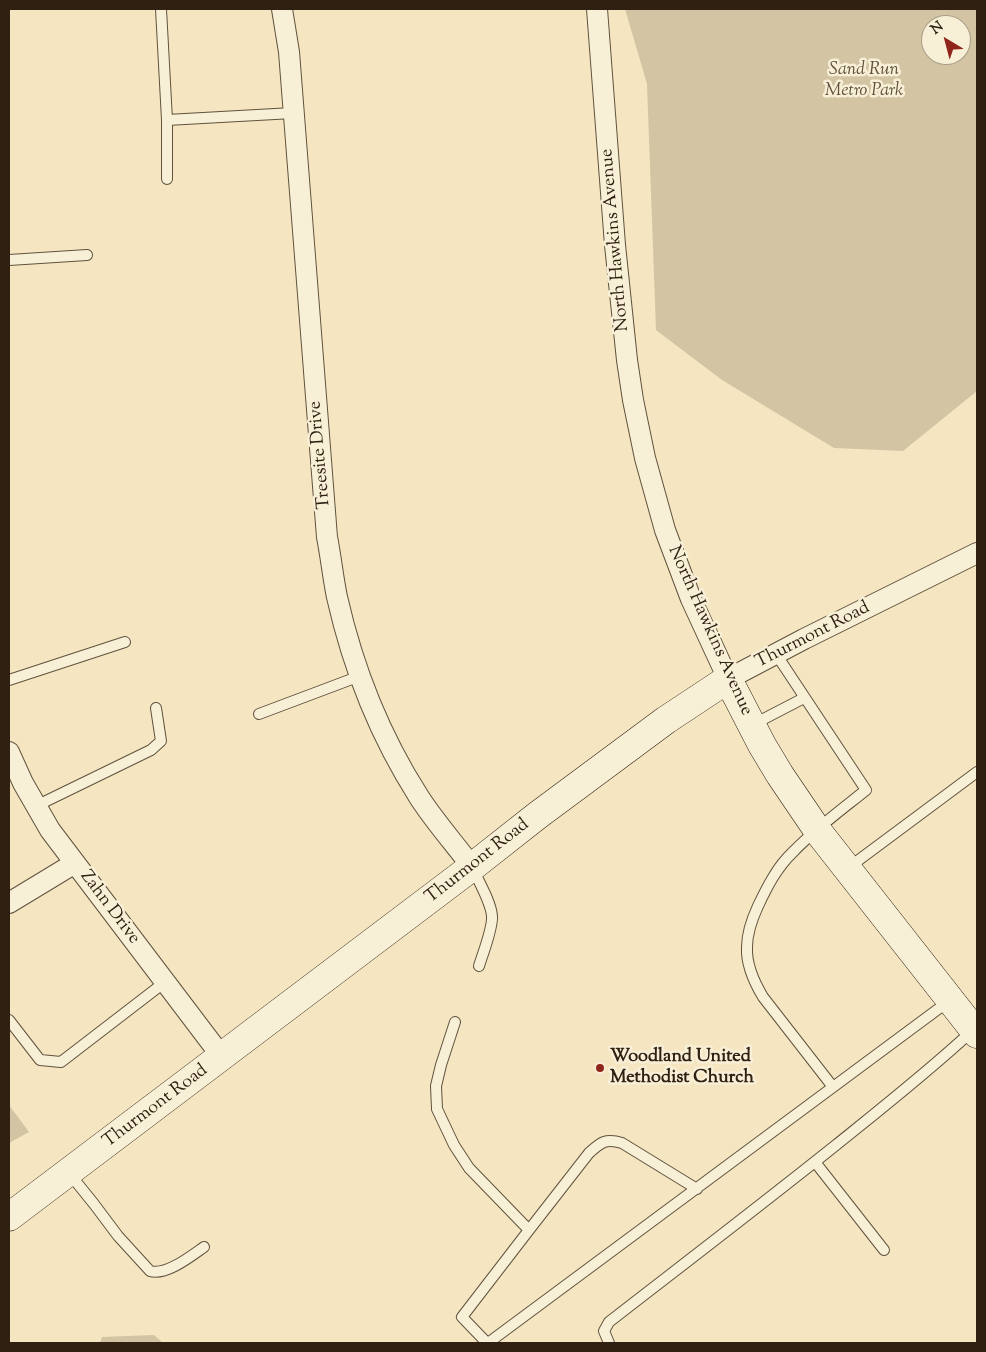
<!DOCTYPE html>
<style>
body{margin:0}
#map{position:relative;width:986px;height:1352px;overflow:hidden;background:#f5e6c1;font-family:"Sorts Mill Goudy",serif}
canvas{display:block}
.frame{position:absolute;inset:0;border:10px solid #2f2011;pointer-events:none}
.north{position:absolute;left:921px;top:15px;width:50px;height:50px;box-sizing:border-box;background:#f8efd7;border:1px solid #a89c88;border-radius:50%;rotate:323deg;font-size:14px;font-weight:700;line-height:20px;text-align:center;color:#2f2011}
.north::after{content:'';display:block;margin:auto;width:18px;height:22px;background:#8f2418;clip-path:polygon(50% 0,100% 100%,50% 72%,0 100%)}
</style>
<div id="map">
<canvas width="986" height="1352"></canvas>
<div class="frame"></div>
<div class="north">N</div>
</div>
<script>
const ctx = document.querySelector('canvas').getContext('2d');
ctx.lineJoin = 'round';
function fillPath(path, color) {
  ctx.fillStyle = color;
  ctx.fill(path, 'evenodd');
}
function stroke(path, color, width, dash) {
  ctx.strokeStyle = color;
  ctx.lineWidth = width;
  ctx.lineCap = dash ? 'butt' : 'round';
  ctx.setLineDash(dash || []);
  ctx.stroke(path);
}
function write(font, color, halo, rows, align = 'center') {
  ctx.font = font + ' "Sorts Mill Goudy",serif';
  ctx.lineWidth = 5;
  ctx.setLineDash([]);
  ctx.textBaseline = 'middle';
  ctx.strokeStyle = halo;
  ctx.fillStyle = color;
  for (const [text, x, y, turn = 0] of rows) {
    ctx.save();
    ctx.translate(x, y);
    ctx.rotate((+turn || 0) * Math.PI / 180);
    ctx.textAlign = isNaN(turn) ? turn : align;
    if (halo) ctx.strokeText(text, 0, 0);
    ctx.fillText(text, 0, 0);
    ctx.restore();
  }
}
const green = new Path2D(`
 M625 9H977V391L903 451 834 448 722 380 656 330 647 84ZM931 25H961V55H931Z
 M9 1105 29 1132 9 1143Z
 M154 1335 163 1343H100L102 1337Z`);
const lane = new Path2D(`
 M161 9 167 120 293 113
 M167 120V179
 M9 260 87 255
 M776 654 866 790C841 810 815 829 793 852 777 867 767 887 758 906 752 919 747 932 747 947 746 965 754 982 763 997L833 1087
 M9 680 125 642
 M259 714 360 676
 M752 725 804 698
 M36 806 151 750 161 741 156 708
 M472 867C478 880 491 902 492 916 493 928 483 953 479 966
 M848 868 977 772
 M9 1020 40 1060 61 1062 165 982
 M455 1022 441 1065 436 1086 437 1109 454 1145 469 1168 529 1230 462 1317 487 1343
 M815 1162 884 1250
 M69 1173 94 1204 118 1236 150 1271C166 1276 191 1256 204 1247
 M529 1230 589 1153C601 1142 606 1138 622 1143L697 1189
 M488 1343 949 1001
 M609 1343 604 1331 609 1322C685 1263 761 1205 836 1145 882 1108 929 1071 972 1031`);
const street = new Path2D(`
 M282 9 289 52 327 537C331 557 333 578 337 597 353 668 380 736 419 797 435 822 455 844 472 867
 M597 9 615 245 627 360 633 400 645 458 665 530 691 599 728 679 804 639 977 553
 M9 752 23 783 50 830 222 1057
 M9 903 75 863`);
const secondary = new Path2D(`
 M9 1217 472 867 538 815 666 720 728 679 762 745 780 775 820 834 977 1034`);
const markers = [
 [600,1068,5,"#8f2418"]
];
const parkNames = [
 ["Sand Run",864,71],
 ["Metro Park",864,92]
];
const streetNames = [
 ["North Hawkins Avenue",616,240,-95],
 ["Treesite Drive",321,455,-95],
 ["North Hawkins Avenue",709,631,66],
 ["Thurmont Road",813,636,-27],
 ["Thurmont Road",478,862,-38],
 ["Zahn Drive",109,908,53],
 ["Thurmont Road",156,1107,-37]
];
const poiNames = [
 ["Woodland United",610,1058],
 ["Methodist Church",610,1079]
];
fillPath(green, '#d3c4a3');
stroke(lane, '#60523d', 12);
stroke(street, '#60523d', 22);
stroke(secondary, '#2f2011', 29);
stroke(lane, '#f8efd7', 10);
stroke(street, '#f8efd7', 20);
stroke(secondary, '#f8efd7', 28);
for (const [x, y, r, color] of markers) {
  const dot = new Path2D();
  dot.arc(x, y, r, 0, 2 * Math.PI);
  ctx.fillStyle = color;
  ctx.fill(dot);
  stroke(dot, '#f8efd7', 2);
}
write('italic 18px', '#60513d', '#f8efd7', parkNames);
write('18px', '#2f2011', '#f8efd7', streetNames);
write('bold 18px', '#2f2011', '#f8efd7', poiNames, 'left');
</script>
